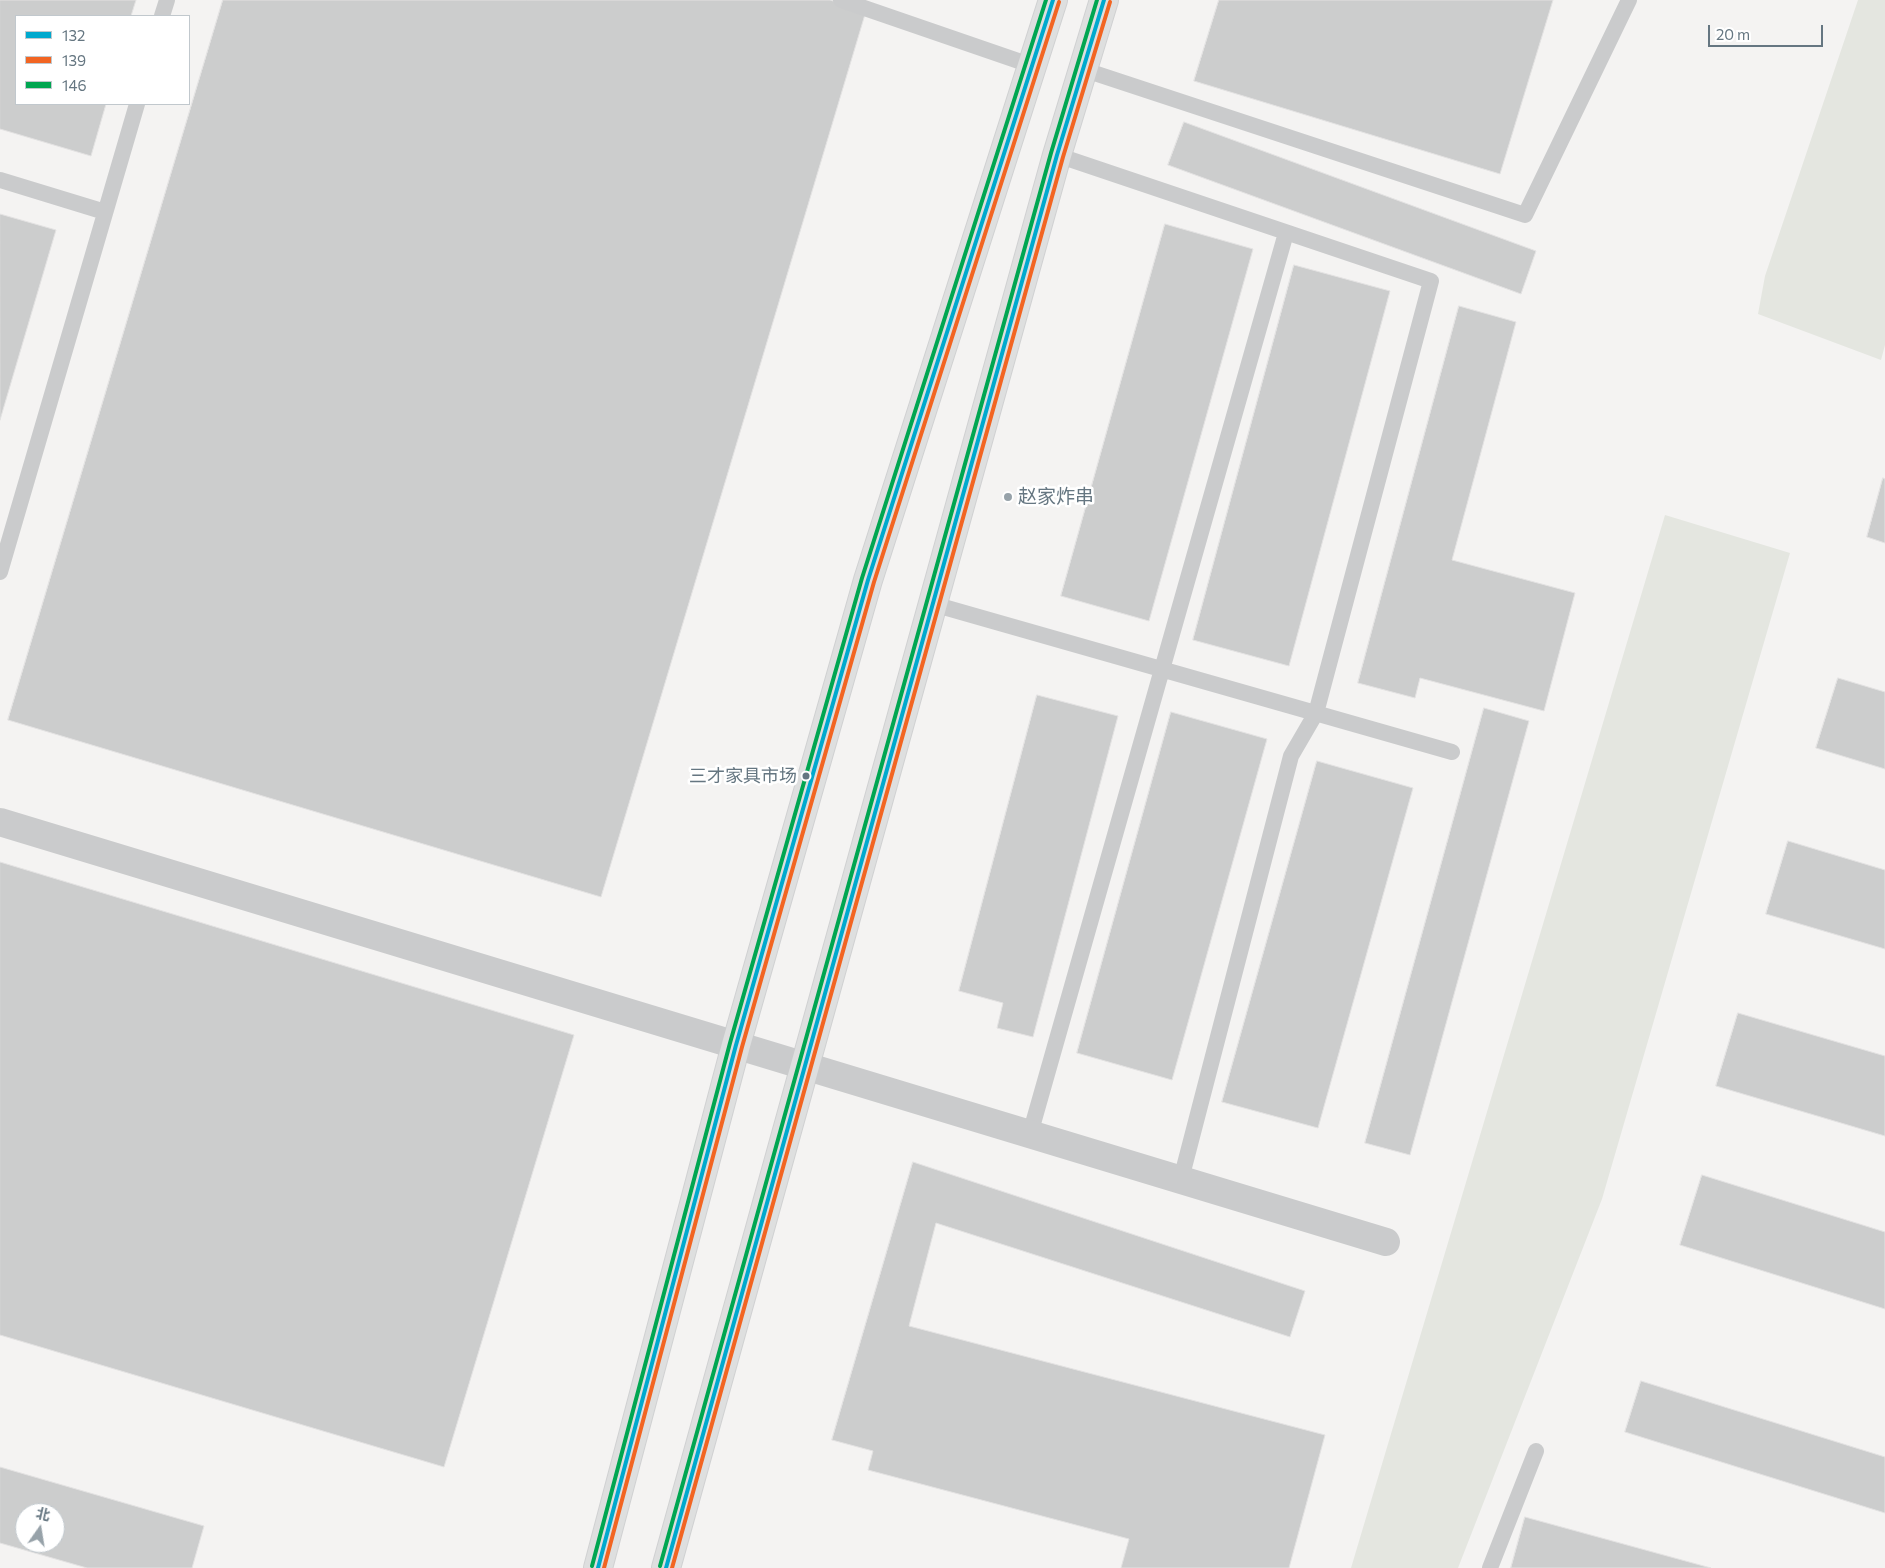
<!DOCTYPE html>
<meta charset="utf-8">
<style>
body{margin:0}
#map{position:relative;width:1885px;height:1568px;overflow:hidden;background:#f4f3f2;font-family:Commissioner,"Noto Sans SC",sans-serif}
canvas{display:block}
.legend{position:absolute;left:15px;top:15px;width:175px;height:90px;box-sizing:border-box;background:#fff;border:1px solid #c1c8cd;margin:0;padding:6px 9px;list-style:none;font-size:15px;color:#657681}
.legend li{display:flex;align-items:center;gap:10px;height:25px}
.legend b{width:25px;border:1px solid #c1c8cd}
.north{position:absolute;left:15px;top:1503px;width:50px;height:50px;box-sizing:border-box;background:#fff;border:1px solid #c1c8cd;border-radius:50%;rotate:13deg;font-size:14px;font-weight:700;line-height:20px;text-align:center;color:#657681}
.north::after{content:'';display:block;margin:auto;width:18px;height:22px;background:#97a2a9;clip-path:polygon(50% 0,100% 100%,50% 72%,0 100%)}
.scale{position:absolute;left:1708px;top:25px;width:115px;height:22px;box-sizing:border-box;border:2px solid #657681;border-top:0;padding-left:6px;font-size:15px;line-height:18px;white-space:nowrap;color:#657681;-webkit-text-stroke:4px #fff;paint-order:stroke}
</style>
<div id="map">
<canvas width="1885" height="1568"></canvas>
<ul class="legend">
<li><b style="height:6px;background:#00a9ce"></b>132</li>
<li><b style="height:6px;background:#f26522"></b>139</li>
<li><b style="height:6px;background:#00a651"></b>146</li>
</ul>
<div class="north">北</div>
<div class="scale">20 m</div>
</div>
<script>
const ctx = document.querySelector('canvas').getContext('2d');
ctx.lineJoin = 'round';
function fillPath(path, color) {
  ctx.fillStyle = color;
  ctx.fill(path, 'evenodd');
}
function stroke(path, color, width, dash) {
  ctx.strokeStyle = color;
  ctx.lineWidth = width;
  ctx.lineCap = dash ? 'butt' : 'round';
  ctx.setLineDash(dash || []);
  ctx.stroke(path);
}
function write(font, color, halo, rows, align = 'center') {
  ctx.font = font + ' Commissioner,"Noto Sans SC",sans-serif';
  ctx.lineWidth = 5;
  ctx.setLineDash([]);
  ctx.textBaseline = 'middle';
  ctx.strokeStyle = halo;
  ctx.fillStyle = color;
  for (const [text, x, y, turn = 0] of rows) {
    ctx.save();
    ctx.translate(x, y);
    ctx.rotate((+turn || 0) * Math.PI / 180);
    ctx.textAlign = isNaN(turn) ? turn : align;
    if (halo) ctx.strokeText(text, 0, 0);
    ctx.fillText(text, 0, 0);
    ctx.restore();
  }
}
const green = new Path2D(`
 M1858 0H1885V345L1881 360 1758 314 1765 276Z
 M1665 515 1790 553 1602 1199 1458 1568H1351Z`);
const building = new Path2D(`
 M0 0H136L131 16H16V104H106L91 156 0 129Z
 M223 0H830L866 11 601 897 8 720Z
 M1219 0H1553L1500 174 1194 81Z
 M1184 122 1536 251 1521 294 1168 165Z
 M0 214 56 230 0 420Z
 M1165 224 1253 249 1149 621 1061 596Z
 M1294 265 1390 291 1289 666 1193 640Z
 M1459 306 1516 322 1452 560 1575 593 1544 711 1420 678 1415 698 1358 683Z
 M1883 478 1885 479V543L1867 537Z
 M1838 678 1885 692V769L1816 748Z
 M1037 695 1118 716 1033 1037 997 1028 1003 1003 959 991Z
 M1484 708 1529 721 1410 1155 1365 1143Z
 M1171 712 1267 739 1172 1080 1077 1053Z
 M1317 761 1413 788 1318 1128 1222 1102Z
 M1788 841 1885 870V949L1766 914Z
 M0 862 574 1035 444 1467 0 1335Z
 M1738 1013 1885 1056V1136L1716 1086Z
 M913 1162 1305 1291 1290 1337 936 1223 909 1326 1325 1435 1289 1568H1121L1129 1539 868 1470 873 1451 832 1440Z
 M1702 1175 1885 1232V1309L1680 1245Z
 M1641 1381 1885 1457V1513L1625 1432Z
 M0 1467 204 1526 192 1568H87L0 1543ZM25 1513H55V1543H25Z
 M1525 1517 1711 1568H1511Z`);
const service = new Path2D(`
 M841 0 1033 66
 M162 16 167 0
 M1082 69 1525 215 1629 0
 M1057 155 1431 281 1316 713 1291 756 1181 1179
 M0 180 105 212
 M0 572 137 104
 M933 604 1452 752
 M1030 1134 1286 233
 M1490 1568 1536 1451`);
const minor = new Path2D(`
 M805 1066 1386 1242`);
const tertiary = new Path2D(`
 M0 822 805 1066`);
const secondary = new Path2D(`
 M598 1568 736 1045 868 580 1053 0
 M666 1568 1057 155 1104 0`);
const bus1 = new Path2D(`
 M598 1568 736 1045 868 580 1053 0
 M666 1568 1057 155 1104 0`);
const bus2 = new Path2D(`
 M604 1568 742 1047 874 582 1059 2
 M672 1568 1063 157 1110 2`);
const bus3 = new Path2D(`
 M592 1566 730 1043 862 578 1046 0
 M660 1566 1051 153 1097 0`);
const markers = [
 [1008,497,5,"#97a2a9"],
 [806,776,4.5,"#657681"]
];
const busNames = [
 ["三才家具市场",797,776]
];
const poiNames = [
 ["赵家炸串",1018,497]
];
fillPath(green, '#e4e6e0');
fillPath(building, '#cccdcd');
stroke(building, '#e3e2e2', 1);
stroke(secondary, '#d0d1d2', 30);
stroke(service, '#cacbcc', 16);
stroke(minor, '#cacbcc', 28);
stroke(tertiary, '#cacbcc', 28);
stroke(secondary, '#dedfdf', 28);
stroke(bus1, '#00a9ce', 4);
stroke(bus2, '#f26522', 4);
stroke(bus3, '#00a651', 4);
for (const [x, y, r, color] of markers) {
  const dot = new Path2D();
  dot.arc(x, y, r, 0, 2 * Math.PI);
  ctx.fillStyle = color;
  ctx.fill(dot);
  stroke(dot, '#fff', 2);
}
write('18px', '#657681', '#fff', busNames, 'right');
write('19px', '#657681', '#fff', poiNames, 'left');
</script>
